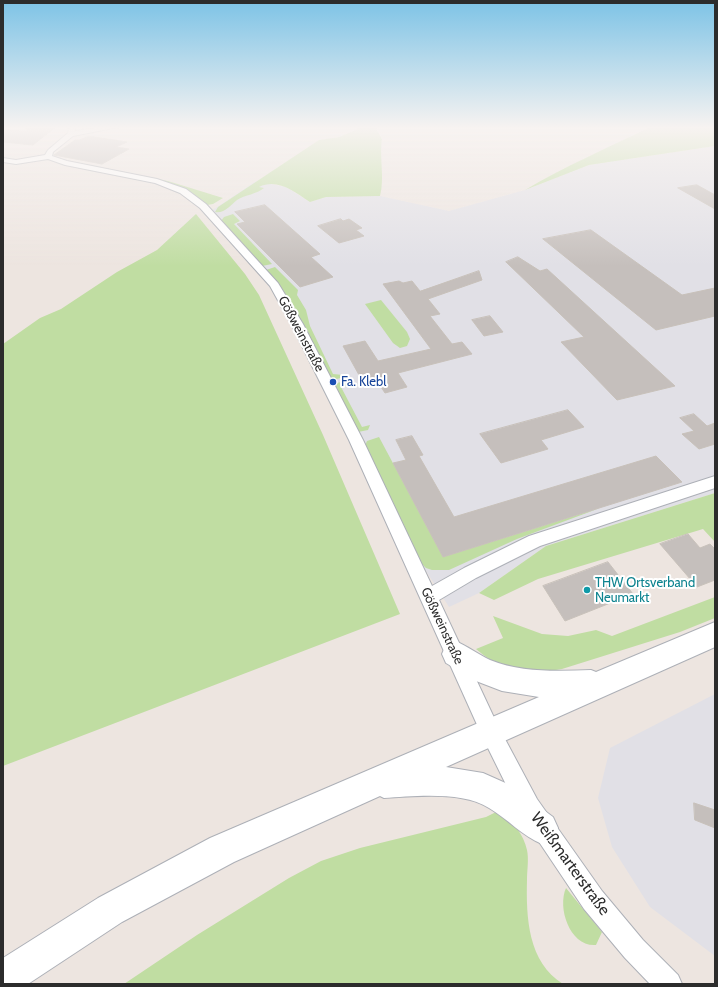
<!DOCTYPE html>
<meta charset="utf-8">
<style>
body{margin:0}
#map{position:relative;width:718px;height:987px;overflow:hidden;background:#ede5e0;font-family:Cabin,sans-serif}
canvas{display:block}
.frame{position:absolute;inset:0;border:4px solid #2c2c2c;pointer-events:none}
</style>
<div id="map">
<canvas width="718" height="987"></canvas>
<div class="frame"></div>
</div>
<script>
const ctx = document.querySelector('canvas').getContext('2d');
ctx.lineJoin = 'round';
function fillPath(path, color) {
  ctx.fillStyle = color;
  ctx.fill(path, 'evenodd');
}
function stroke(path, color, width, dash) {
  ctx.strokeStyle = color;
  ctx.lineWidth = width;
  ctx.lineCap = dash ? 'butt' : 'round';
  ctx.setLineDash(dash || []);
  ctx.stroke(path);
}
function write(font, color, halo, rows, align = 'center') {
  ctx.font = font + ' Cabin,sans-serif';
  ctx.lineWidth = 4;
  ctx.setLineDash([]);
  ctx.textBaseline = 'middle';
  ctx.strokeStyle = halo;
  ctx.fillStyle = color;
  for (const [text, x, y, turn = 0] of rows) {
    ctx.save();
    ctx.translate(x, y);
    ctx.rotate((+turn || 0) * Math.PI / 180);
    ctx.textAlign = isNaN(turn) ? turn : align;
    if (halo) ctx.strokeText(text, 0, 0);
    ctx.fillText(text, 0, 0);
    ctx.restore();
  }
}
const industrial = new Path2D(`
 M715 146V493L546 546 479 593 449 607 421 563 296 313 211 211 256 181 286 187 310 202 326 197 380 196 449 211 525 190 589 165Z
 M715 694V956L650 907 612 847 598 798 610 748Z`);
const green = new Path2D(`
 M357 127H375L382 139C379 158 385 177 380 196L326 197 310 202C294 192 278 178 259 187L264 188C257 194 245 195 237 200 231 205 224 214 215 212L218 207 319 140 339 137 356 130Z
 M650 127H711L715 129V146L589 165 525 190C565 166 608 148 650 127Z
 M102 168 168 181 223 198 213 204 207 205C178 179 138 176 101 169Z
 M196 214 245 274 259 295 323 435 400 614 3 766V344L40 318 61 309 117 272 157 250Z
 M233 214 240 221 234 224 272 264 262 266 221 221 224 217Z
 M275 267 298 290 297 295 306 310 310 326 333 374 343 375 344 377 330 381 266 270Z
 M381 300 407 332 410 339 407 346 400 348 393 343 365 304Z
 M346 381 349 385 341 387 362 427 370 425 368 430 358 432 332 384Z
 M379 437 443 557 600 508 517 539 449 570H432L426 568 421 563 364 448 367 441Z
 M715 493V542L703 529 538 579 494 600 479 593 546 546Z
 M715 597V618L680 632 562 669C528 675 503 673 476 649L503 638 493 616 542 634 568 636 596 630 612 636Z
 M500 810C512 820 524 835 527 850 529 859 527 871 527 880 526 918 528 962 563 984H124L197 935 289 878 321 861 360 848 486 817Z
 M566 888 602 932 596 945C570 947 557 908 566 888Z`);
const building = new Path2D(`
 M32 127H56L33 145 3 142V130L27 131 26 128Z
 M89 136 127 142 116 147 129 149 102 164 54 155 75 140H79Z
 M697 185 715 195V209L678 188Z
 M265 205 320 254 311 257 333 277 300 287 237 224 245 222 235 212Z
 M341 219 343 221 349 219 362 228 356 230 364 236 339 243 318 226Z
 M591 230 682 295 715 288V316L656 330 543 239Z
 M518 257 540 271 547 269 675 386 617 400 561 342 584 337 506 262Z
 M479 271 482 280 428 299 440 314 430 316 452 344 462 342 472 354 398 373 407 387 385 393 377 381 364 384 343 346 365 341 378 361 431 349 383 284 399 281 403 283 412 281 420 291Z
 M490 316 503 332 484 336 472 320Z
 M568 410 584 427 541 440 548 449 501 463 480 434Z
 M694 414 707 426 715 423V444L699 449 682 434 694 431 680 418Z
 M412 436 423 455 419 456 454 517 656 456 682 482 443 557 393 463 406 460 396 440Z
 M688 534 700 548 710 544 715 549V580L697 587 660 544Z
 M608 562 633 594 565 621 543 586Z
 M694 803 715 810V828L695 820Z`);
const minor = new Path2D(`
 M69 127H75V131L102 127H119L73 136 53 152 52 156 67 161 157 179 186 189 206 204 278 283 303 324 363 440 432 586 464 568 529 536 715 476V488L540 546 476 578 439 600 497 724 537 799 602 891 643 940 678 975 682 984H650L625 958 584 909 521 815 483 738 349 440 291 324 270 286 200 208 180 193 155 183 65 165 48 159 16 164 3 162V158L16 160 45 155 48 150 68 133Z`);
const secondary = new Path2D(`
 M715 622V647L446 767 483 773 510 785 553 817 558 828 553 839 542 844C522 836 508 819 489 808 463 791 414 796 384 798L380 796 234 862 122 922 28 984H3V958L98 898 210 838 539 697 502 691 476 681 446 663 442 654 446 645 455 641C467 646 478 654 490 660 522 673 558 671 591 670L596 672Z`);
const markers = [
 [333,382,4,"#1a4fb4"],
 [587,590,4,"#0f9aa8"]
];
const streetNames = [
 ["Gößweinstraße",301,334,62],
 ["Gößweinstraße",442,626,65]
];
const transitNames = [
 ["Fa. Klebl",341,382]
];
const cultureNames = [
 ["THW Ortsverband",595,583],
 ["Neumarkt",595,598]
];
const nearStreetnames = [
 ["Weißmarterstraße",570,864,54]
];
fillPath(industrial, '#e1e0e6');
fillPath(green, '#c0dda2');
fillPath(building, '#c5bfbc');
stroke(building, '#c8c1ba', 1);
stroke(minor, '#adb0b7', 2);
stroke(secondary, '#adb0b7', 2);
fillPath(minor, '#fff');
fillPath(secondary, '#fff');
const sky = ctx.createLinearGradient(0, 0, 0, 266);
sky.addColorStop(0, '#7dc3e6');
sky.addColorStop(0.48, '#f7f3f1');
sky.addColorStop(1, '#f7f3f100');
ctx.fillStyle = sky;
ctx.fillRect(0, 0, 718, 266);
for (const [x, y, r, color] of markers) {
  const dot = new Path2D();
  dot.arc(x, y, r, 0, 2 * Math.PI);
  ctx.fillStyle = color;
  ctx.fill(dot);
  stroke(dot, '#fff', 1.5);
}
write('13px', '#2c2c2c', '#fff', streetNames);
write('13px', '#164399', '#fff', transitNames, 'left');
write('13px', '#0d838f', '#fff', cultureNames, 'left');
write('16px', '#2c2c2c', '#fff', nearStreetnames);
</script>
